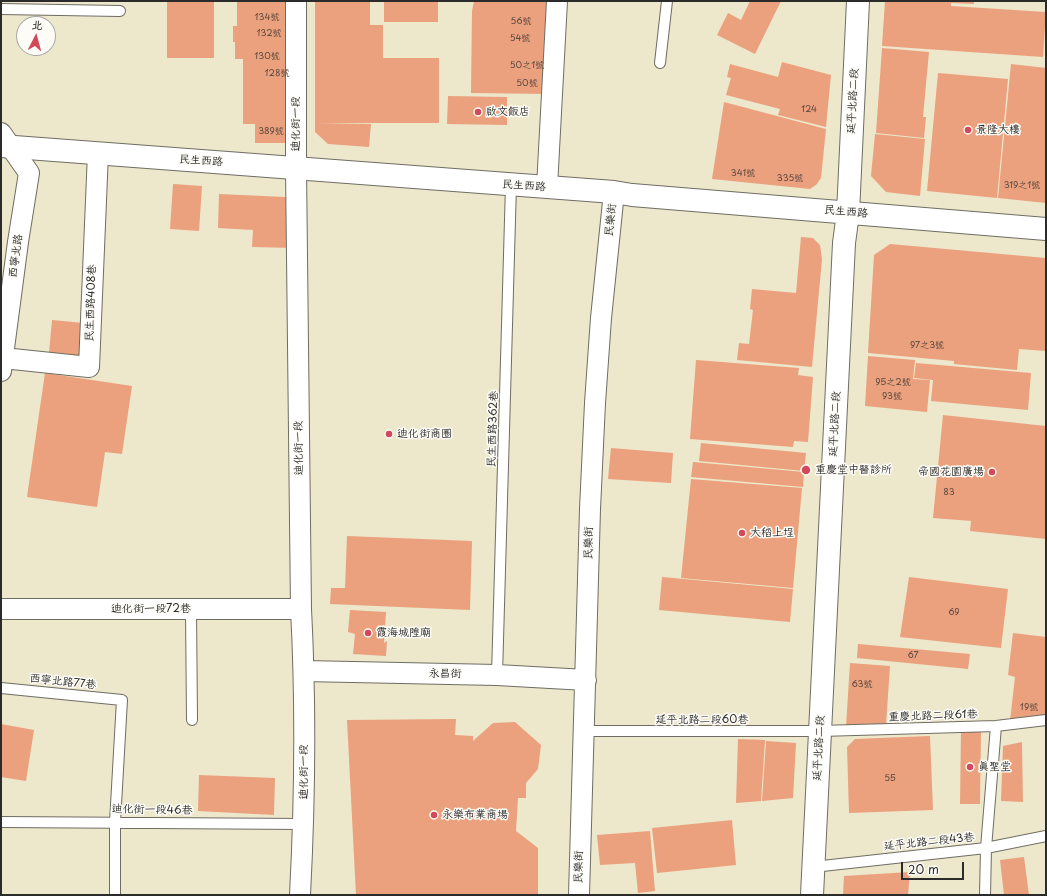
<!DOCTYPE html>
<meta charset="utf-8">
<style>
body{margin:0}
#map{position:relative;width:1047px;height:896px;overflow:hidden;background:#ede7cc;font-family:"Playpen Sans","LXGW WenKai TC",sans-serif}
canvas{display:block}
.frame{position:absolute;inset:0;border:2px solid #2b2b2b;pointer-events:none}
.north{position:absolute;left:16px;top:16px;width:40px;height:40px;box-sizing:border-box;background:#fdfcf7;border:1px solid #a9a8a5;border-radius:50%;rotate:6deg;font-size:11px;font-weight:700;line-height:16px;text-align:center;color:#2b2b2b}
.north::after{content:'';display:block;margin:auto;width:14px;height:18px;background:#d1495b;clip-path:polygon(50% 0,100% 100%,50% 72%,0 100%)}
.scale{position:absolute;left:901px;top:862px;width:63px;height:18px;box-sizing:border-box;border:2px solid #2b2b2b;border-top:0;padding-left:5px;font-size:12px;line-height:14px;white-space:nowrap;color:#2b2b2b;-webkit-text-stroke:3px #fdfcf7;paint-order:stroke}
</style>
<div id="map">
<canvas width="1047" height="896"></canvas>
<div class="frame"></div>
<div class="north">北</div>
<div class="scale">20 m</div>
</div>
<script>
const ctx = document.querySelector('canvas').getContext('2d');
ctx.lineJoin = 'round';
function fillPath(path, color) {
  ctx.fillStyle = color;
  ctx.fill(path, 'evenodd');
}
function stroke(path, color, width, dash) {
  ctx.strokeStyle = color;
  ctx.lineWidth = width;
  ctx.lineCap = dash ? 'butt' : 'round';
  ctx.setLineDash(dash || []);
  ctx.stroke(path);
}
function write(font, color, halo, rows, align = 'center') {
  ctx.font = font + ' "Playpen Sans","LXGW WenKai TC",sans-serif';
  ctx.lineWidth = 3;
  ctx.setLineDash([]);
  ctx.textBaseline = 'middle';
  ctx.strokeStyle = halo;
  ctx.fillStyle = color;
  for (const [text, x, y, turn = 0] of rows) {
    ctx.save();
    ctx.translate(x, y);
    ctx.rotate((+turn || 0) * Math.PI / 180);
    ctx.textAlign = isNaN(turn) ? turn : align;
    if (halo) ctx.strokeText(text, 0, 0);
    ctx.fillText(text, 0, 0);
    ctx.restore();
  }
}
const building = new Path2D(`
 M167 1H214V58H167Z
 M237 1H292L293 133 285 143H255V124H243V59H235V42H233V26H237Z
 M315 1H370V25H383V58H439V123H315Z
 M384 1H438V22H384Z
 M474 1H553L550 94 471 93 472 11Z
 M750 1H781L755 54 717 35 728 13 741 20Z
 M885 1H974V4L951 3V6L1046 12 1043 57 882 46Z
 M882 48 929 52 923 117H926L924 138 876 133Z
 M782 62 831 75 826 127 778 115 780 109 726 95 731 78 727 77 730 64 778 77Z
 M1011 64 1046 68V203L998 198Z
 M938 73 1008 79 997 198 927 191Z
 M448 96 507 97V125L447 124Z
 M724 102 826 129 821 178 816 185 810 189 712 179Z
 M315 123 371 124 369 147 328 144 315 132Z
 M875 134 925 139 920 196 886 192 871 176Z
 M173 184 202 186 199 231 170 229Z
 M219 194 285 197 297 207 295 248 252 247 253 230 218 228Z
 M801 237 813 238 820 245 822 259 812 367 737 360 739 343 749 344 753 310 750 309 752 289 796 293Z
 M890 244 1046 258V351L1019 349 1017 370 954 364V361L868 353 874 255Z
 M52 320 94 324 89 368 48 364Z
 M868 356 915 360 913 379 930 380 927 412 865 406Z
 M696 360 799 368 798 375 813 377 808 442 794 441 793 447 690 439Z
 M916 363 1031 373 1028 410 931 401 933 380 914 378Z
 M45 373 132 386 122 454 105 452 97 507 27 497Z
 M943 415 1046 426V539L970 531 971 521 933 518Z
 M701 443 806 453 804 471 699 461Z
 M611 448 673 453 671 483 608 479Z
 M693 462 804 472 803 487 691 477Z
 M691 479 802 488 793 588 681 578Z
 M347 536 472 541 470 610 330 604 331 588H345Z
 M662 577 793 589 790 622 659 610Z
 M909 577 1008 589 1001 648 900 637Z
 M350 610 386 612 384 643 387 641 386 656 353 654 355 634 348 632Z
 M1013 633 1046 637V720L1010 721 1015 677 1008 675Z
 M858 644 970 654 968 669 857 658Z
 M850 663 890 666 886 725 846 727Z
 M456 719 455 735 473 736V741L493 723 515 722 541 745 538 769 526 783V798H518L516 831 538 848V895H356L347 720Z
 M1 724 34 730 26 781 1 777Z
 M961 729 981 730 980 804H960Z
 M930 736 933 810 849 813 847 747 855 739Z
 M738 739 765 740 761 801 736 803Z
 M766 741 796 743 793 798 762 801Z
 M1022 742 1023 802 1001 801 1003 746Z
 M199 775 275 778 274 815 198 811Z
 M732 820 736 865 657 873 652 828Z
 M650 831 655 891 638 893 635 863 600 865 597 835Z
 M1024 857 1029 895H1004L1000 860Z
 M910 872 908 895 899 894 898 895H843L844 876Z`);
const lane = new Path2D(`
 M1 9 120 11
 M660 63 667 1
 M191 609 192 720
 M497 675 511 185
 M1 688 122 700 115 822V895
 M584 731H820L996 726 1046 720
 M1 822 304 824
 M813 867 986 848 1046 836
 M985 895 986 848 996 726`);
const street = new Path2D(`
 M296 1V168L301 609C306 704 305 800 300 895
 M1 133 29 173 18 242 1 371
 M547 187 557 1
 M3 358 89 367 98 153
 M1 609H301
 M304 671 497 675 586 680
 M579 895 590 509 595 403 601 318 614 192`);
const secondary = new Path2D(`
 M1 146 614 192 632 195 1046 229
 M812 895 844 243 848 213 858 1`);
const markers = [
 [478,112,4,"#d1495b"],
 [968,130,4,"#d1495b"],
 [389,434,4,"#d1495b"],
 [806,470,5,"#d1495b"],
 [992,472,4,"#d1495b"],
 [742,533,4,"#d1495b"],
 [368,633,4,"#d1495b"],
 [970,767,4,"#d1495b"],
 [434,815,4,"#d1495b"]
];
const numberNames = [
 ["134號",267,18],
 ["56號",521,22],
 ["132號",269,34],
 ["54號",520,39],
 ["130號",267,57],
 ["50之1號",527,66],
 ["128號",277,74],
 ["50號",527,84],
 ["124",809,110],
 ["389號",271,132],
 ["341號",743,174],
 ["335號",790,179],
 ["319之1號",1022,186],
 ["97之3號",927,346],
 ["95之2號",893,383],
 ["93號",892,397],
 ["83",949,493],
 ["69",954,613],
 ["67",913,656],
 ["63號",862,685],
 ["19號",1029,708],
 ["55",890,779]
];
const streetNames = [
 ["延平北路二段",853,101,-87],
 ["迪化街一段",296,124,-90],
 ["民生西路",201,161,4],
 ["民生西路",524,186,4],
 ["民生西路",846,212,5],
 ["民樂街",611,220,-84],
 ["西寧北路",16,256,-82],
 ["民生西路408巷",91,303,-88],
 ["延平北路二段",835,424,-87],
 ["民生西路362巷",493,429,-88],
 ["迪化街一段",299,448,-91],
 ["民樂街",589,543,-89],
 ["迪化街一段72巷",151,609],
 ["永昌街",445,674,1],
 ["西寧北路77巷",63,682,6],
 ["重慶北路二段61巷",933,716,-2],
 ["延平北路二段60巷",702,720],
 ["延平北路二段",819,748,-87],
 ["迪化街一段",304,772,-90],
 ["迪化街一段46巷",152,810,1],
 ["延平北路二段43巷",929,842,-6],
 ["民樂街",579,867,-89]
];
const poiNames = [
 ["啟文飯店",486,112],
 ["景隆大樓",976,130],
 ["迪化街商圈",397,434],
 ["重慶堂中醫診所",815,470],
 ["帝國花園廣場",984,472,"right"],
 ["大稻上埕",750,533],
 ["霞海城隍廟",376,633],
 ["真聖堂",978,767],
 ["永樂布業商場",442,815]
];
fillPath(building, '#eba17d');
stroke(lane, '#6f6d63', 12);
stroke(street, '#6f6d63', 22);
stroke(secondary, '#6f6d63', 24);
stroke(lane, '#fff', 10);
stroke(street, '#fff', 20);
stroke(secondary, '#fff', 22);
for (const [x, y, r, color] of markers) {
  const dot = new Path2D();
  dot.arc(x, y, r, 0, 2 * Math.PI);
  ctx.fillStyle = color;
  ctx.fill(dot);
  stroke(dot, '#fdfcf7', 1.5);
}
write('9px', '#5b4840', null, numberNames);
write('11px', '#2b2b2b', '#fdfcf7', streetNames);
write('11px', '#2b2b2b', '#fdfcf7', poiNames, 'left');
</script>
